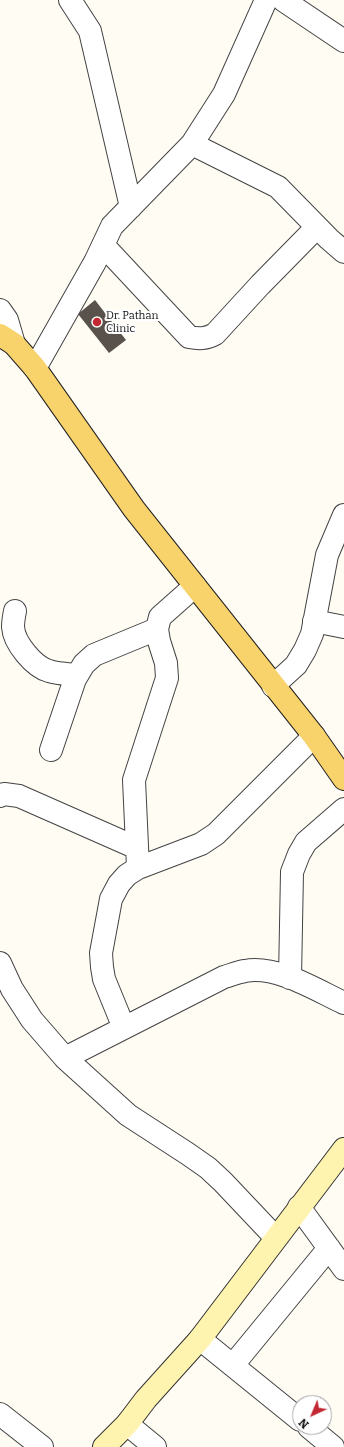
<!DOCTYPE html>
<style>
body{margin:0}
#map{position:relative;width:344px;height:1447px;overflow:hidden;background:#fffcf4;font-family:Bitter,serif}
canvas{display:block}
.north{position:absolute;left:292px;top:1395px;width:40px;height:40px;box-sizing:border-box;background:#fff;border:1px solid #9f9f9f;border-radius:50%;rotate:224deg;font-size:11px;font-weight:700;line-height:16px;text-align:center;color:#101010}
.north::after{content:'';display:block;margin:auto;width:14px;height:18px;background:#c22732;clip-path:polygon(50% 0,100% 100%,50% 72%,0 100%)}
</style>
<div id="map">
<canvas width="344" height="1447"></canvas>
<div class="north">N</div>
</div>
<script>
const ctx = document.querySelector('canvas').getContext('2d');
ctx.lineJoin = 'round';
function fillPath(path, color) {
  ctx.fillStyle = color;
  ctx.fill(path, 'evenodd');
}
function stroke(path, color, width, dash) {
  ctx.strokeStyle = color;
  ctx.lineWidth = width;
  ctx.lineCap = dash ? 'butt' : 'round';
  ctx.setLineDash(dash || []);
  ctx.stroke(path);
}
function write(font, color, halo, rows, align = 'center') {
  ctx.font = font + ' Bitter,serif';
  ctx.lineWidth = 4;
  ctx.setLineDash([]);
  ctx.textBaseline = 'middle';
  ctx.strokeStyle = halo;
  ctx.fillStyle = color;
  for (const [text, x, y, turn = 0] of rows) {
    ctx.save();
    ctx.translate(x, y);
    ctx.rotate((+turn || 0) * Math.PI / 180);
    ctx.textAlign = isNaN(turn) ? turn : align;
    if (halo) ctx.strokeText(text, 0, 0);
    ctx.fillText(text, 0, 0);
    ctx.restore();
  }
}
const building = new Path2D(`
 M95 300 126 340 109 353 78 314Z`);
const street = new Path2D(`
 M70 0 90 31 131 207
 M283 0 344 41
 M192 144 278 187 329 239 344 252
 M103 245 189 337C199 339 206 339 215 334L260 285 317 227
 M0 310 7 320 14 344
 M35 368 95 262 112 226 192 144 224 94 266 0
 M15 611C14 616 13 622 13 627 14 643 34 667 49 671 59 674 68 674 77 675
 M314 621 344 627
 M273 686 296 665 305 650 312 634 327 555 344 515
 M51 750 75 679 84 664 94 655 157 629
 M0 796 4 794 19 796 137 848
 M138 868 134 780 167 678 166 663 159 641 157 629 160 617 195 586
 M0 963 12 989 32 1020 65 1058 128 1115 188 1154 208 1168 223 1182 276 1238
 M290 978 292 872 299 854 306 842 344 809
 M124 1028 104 979 102 967 101 953 111 899 119 884 127 875 138 868 201 844 216 834 314 736
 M65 1058 224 977C231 975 238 972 245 971 277 965 316 990 344 1003
 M299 1207 344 1269
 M200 1339 300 1420
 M233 1365 329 1248
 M0 1414 42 1447
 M127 1424 155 1447
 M309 1427 333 1447`);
const secondary = new Path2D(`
 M104 1447 127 1424 146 1399 200 1339 344 1149`);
const primary = new Path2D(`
 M0 335 14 344 35 368 134 509 314 736 344 779`);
const markers = [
 [97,322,5,"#c22732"]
];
const poiNames = [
 ["Dr. Pathan",106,316],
 ["Clinic",106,329]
];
fillPath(building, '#59514c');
stroke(street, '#434343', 24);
stroke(secondary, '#323232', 24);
stroke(primary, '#212121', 24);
stroke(street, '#fff', 22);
stroke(secondary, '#fef4af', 22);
stroke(primary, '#f8d26b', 22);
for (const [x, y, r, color] of markers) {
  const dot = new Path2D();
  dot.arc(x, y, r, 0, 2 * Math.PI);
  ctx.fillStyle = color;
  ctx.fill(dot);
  stroke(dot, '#fff', 1.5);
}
write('11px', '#101010', '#fff', poiNames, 'left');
</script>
